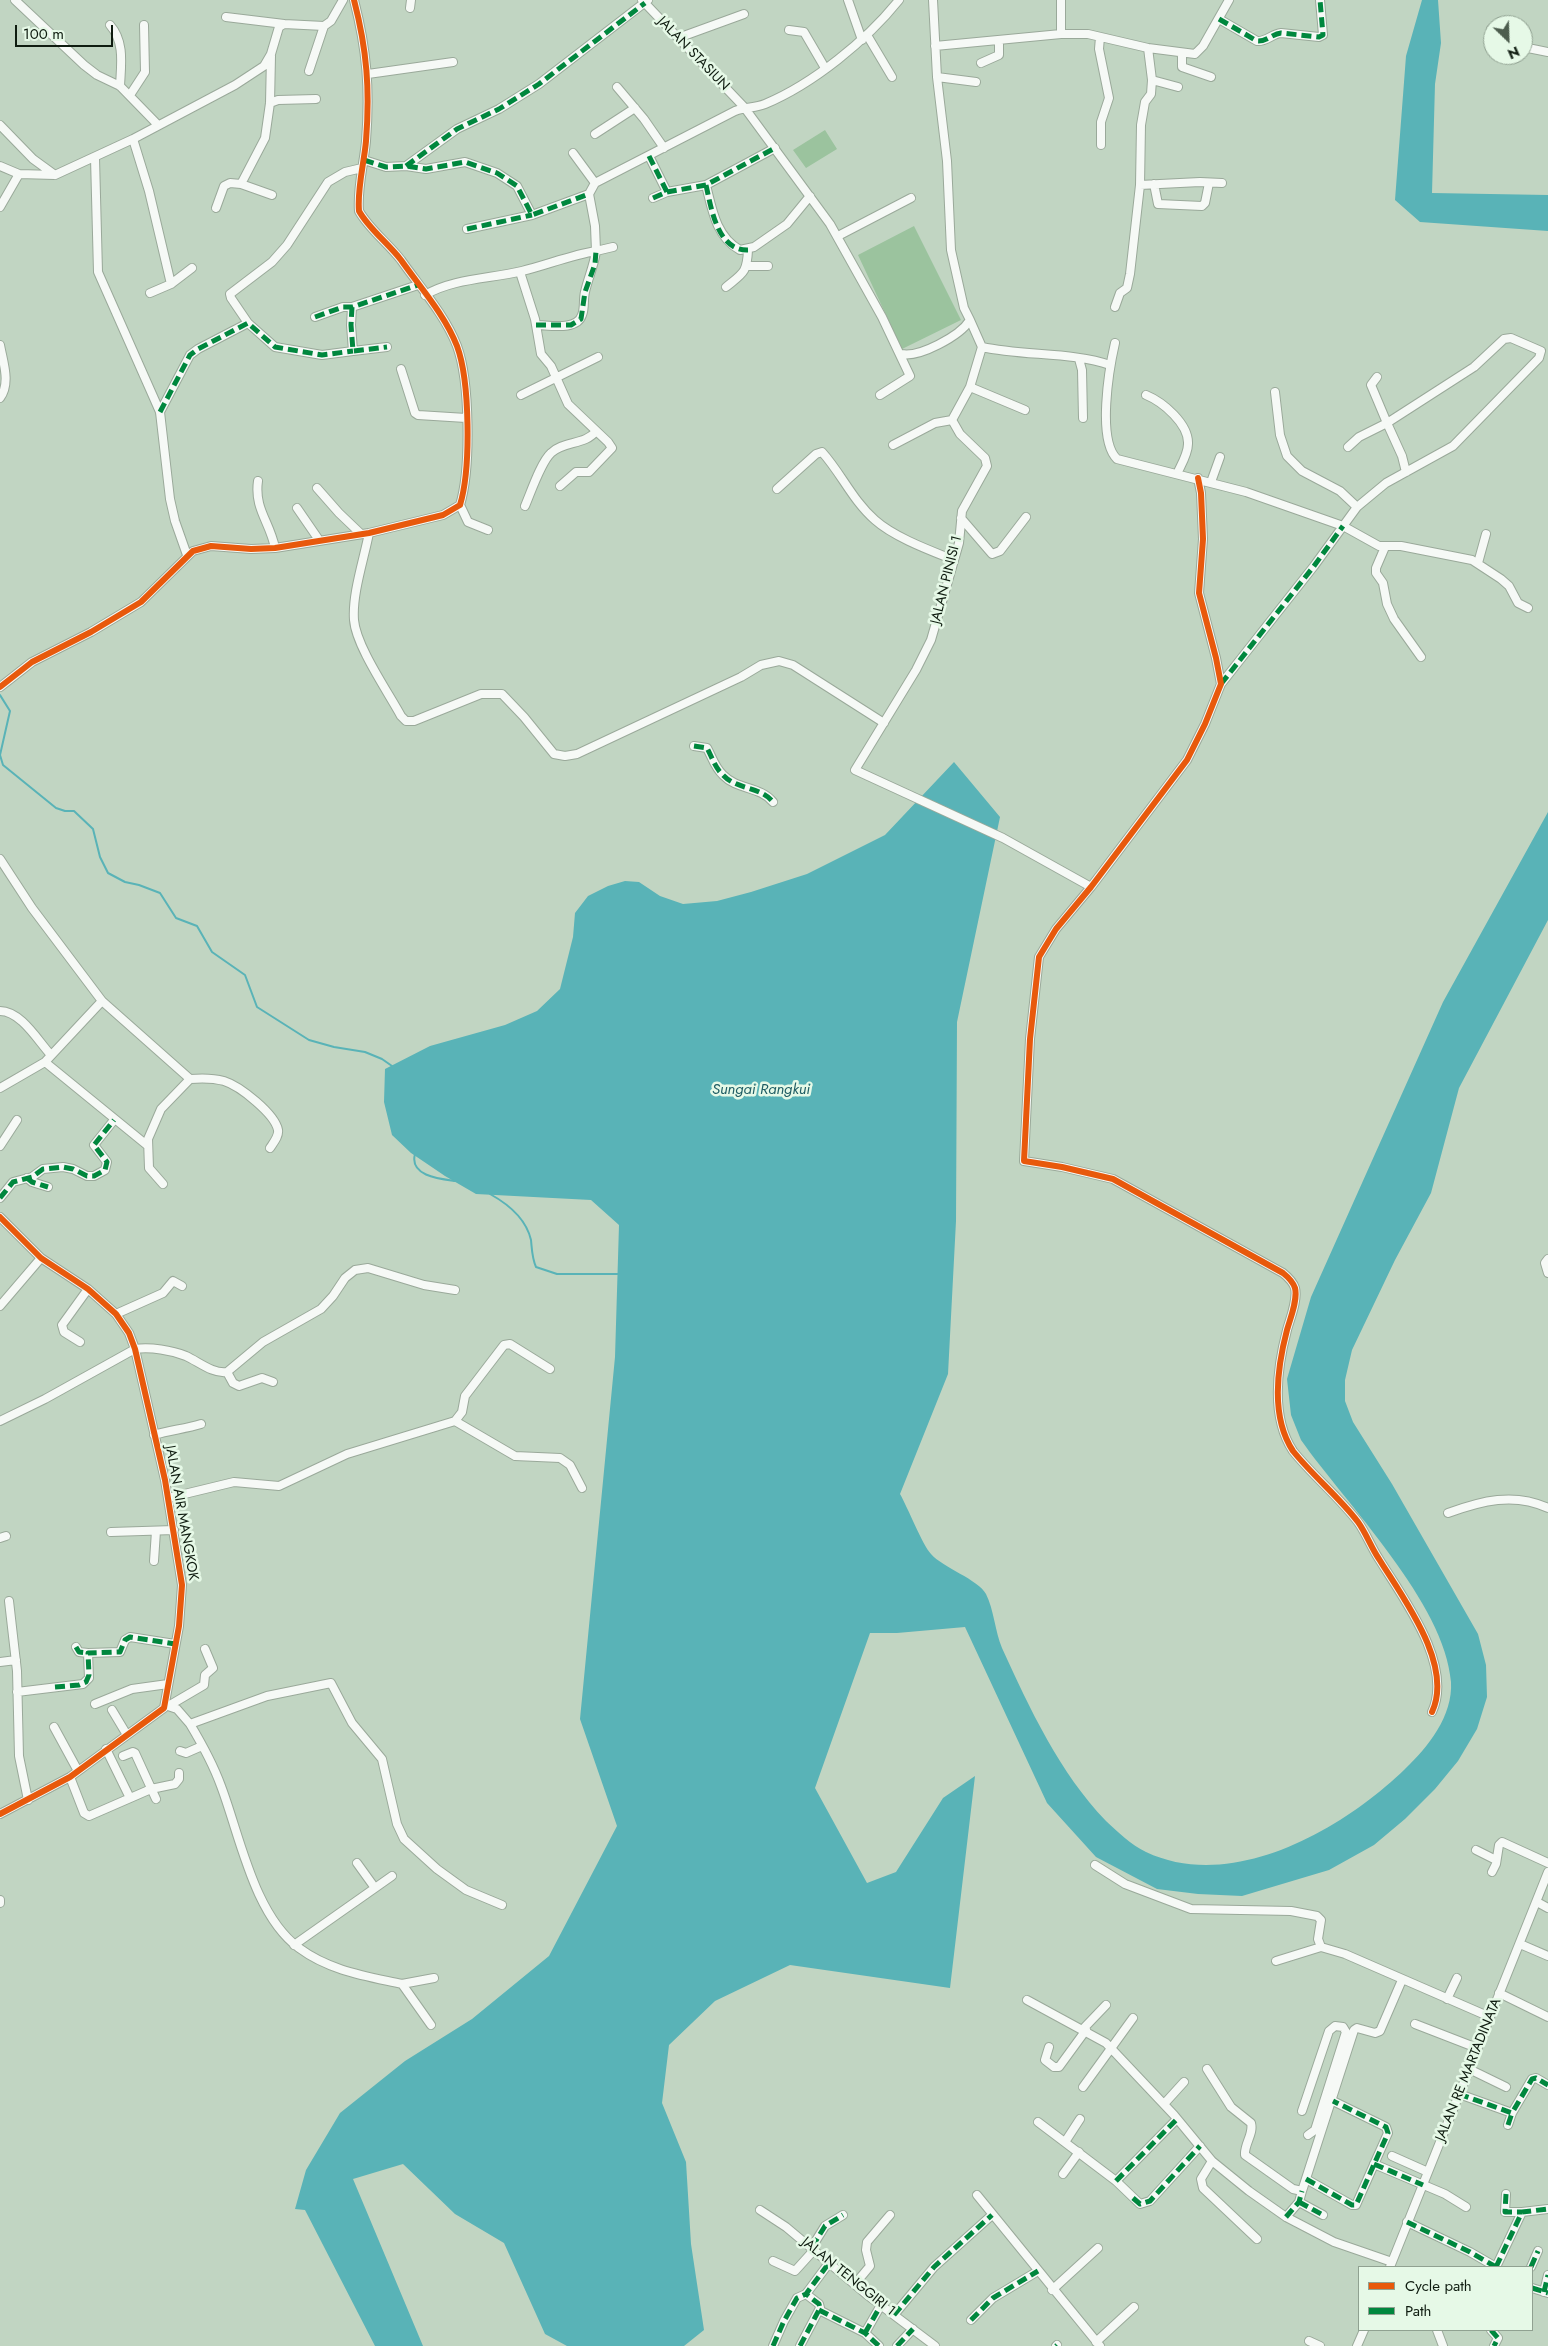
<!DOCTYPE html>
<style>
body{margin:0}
#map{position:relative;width:1548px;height:2346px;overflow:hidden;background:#c1d5c2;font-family:Jost,sans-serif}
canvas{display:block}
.legend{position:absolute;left:1358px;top:2266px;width:175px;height:65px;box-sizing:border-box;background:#e6f9e7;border:1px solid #90a191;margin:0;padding:6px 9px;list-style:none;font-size:15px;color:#0f1c10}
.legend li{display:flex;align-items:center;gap:10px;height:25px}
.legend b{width:25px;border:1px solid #90a191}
.north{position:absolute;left:1483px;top:15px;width:50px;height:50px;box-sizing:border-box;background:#e6f9e7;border:1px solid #90a191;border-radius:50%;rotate:156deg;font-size:14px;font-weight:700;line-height:20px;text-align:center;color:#0f1c10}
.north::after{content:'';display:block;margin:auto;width:18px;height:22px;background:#4d5d4e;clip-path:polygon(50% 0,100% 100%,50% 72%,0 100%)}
.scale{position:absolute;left:15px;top:25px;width:98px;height:22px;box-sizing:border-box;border:2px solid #0f1c10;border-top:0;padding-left:6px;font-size:15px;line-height:18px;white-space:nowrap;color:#0f1c10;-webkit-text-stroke:4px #e6f9e7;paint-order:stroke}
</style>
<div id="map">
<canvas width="1548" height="2346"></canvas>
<ul class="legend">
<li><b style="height:6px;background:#e8590c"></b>Cycle path</li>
<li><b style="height:6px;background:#00873e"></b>Path</li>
</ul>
<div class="north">N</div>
<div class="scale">100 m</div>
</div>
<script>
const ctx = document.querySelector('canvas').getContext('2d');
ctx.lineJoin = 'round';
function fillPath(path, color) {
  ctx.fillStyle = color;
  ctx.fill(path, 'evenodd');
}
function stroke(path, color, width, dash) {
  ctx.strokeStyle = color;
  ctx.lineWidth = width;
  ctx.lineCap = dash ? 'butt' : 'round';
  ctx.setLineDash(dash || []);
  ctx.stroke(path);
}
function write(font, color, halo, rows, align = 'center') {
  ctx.font = font + ' Jost,sans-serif';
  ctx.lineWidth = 5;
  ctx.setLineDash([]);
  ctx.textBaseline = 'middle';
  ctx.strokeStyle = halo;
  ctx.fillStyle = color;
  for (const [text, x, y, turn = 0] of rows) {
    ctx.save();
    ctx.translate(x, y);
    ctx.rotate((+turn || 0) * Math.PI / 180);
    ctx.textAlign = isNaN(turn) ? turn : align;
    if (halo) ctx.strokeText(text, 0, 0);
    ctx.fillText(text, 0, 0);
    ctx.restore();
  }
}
const green = new Path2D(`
 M825 130 837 149 806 168 793 150Z
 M914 226 961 320 902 349 858 255Z`);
const water = new Path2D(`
 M1422 0H1438L1441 43 1435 84 1432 193 1548 195V231L1420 222 1395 200 1406 56Z
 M954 762 1000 817 957 1022 956 1221 948 1374 900 1494C908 1508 922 1544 931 1554 942 1567 979 1580 986 1594 994 1610 995 1631 1002 1648 1030 1709 1059 1772 1106 1821 1118 1832 1131 1845 1146 1852 1233 1893 1343 1829 1405 1769 1428 1747 1453 1716 1451 1682 1445 1603 1346 1504 1301 1440L1291 1415 1287 1379 1311 1297 1443 1002 1548 812V920L1459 1088 1431 1193 1395 1260 1352 1350 1345 1380V1401L1353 1422 1392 1484 1478 1634 1486 1665 1487 1697 1477 1729 1458 1761 1435 1789 1405 1819 1374 1845 1329 1870 1242 1896 1198 1894 1157 1889 1096 1857 1047 1803 965 1627 897 1633H870L815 1788 867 1883 896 1872 943 1798 975 1776 950 1988 790 1965 715 2001 669 2045 662 2103 686 2162 691 2244 704 2330 684 2346H567L545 2334 504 2243 455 2214 403 2164 353 2179 423 2346H375L305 2210 295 2209 306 2170 340 2113 405 2061 472 2019 549 1956 617 1826 580 1719 615 1357 619 1225 591 1200 476 1194 445 1176 411 1153 392 1135 384 1102 385 1069 430 1046 505 1025 537 1011 560 989 573 937 575 913 588 896 608 886 625 881 639 882 660 896 683 904 717 901 751 892 807 874 885 835Z`);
const stream = new Path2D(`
 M0 695 10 711 0 755 3 765 56 808 65 811H74L93 829 100 857 108 873 125 882 139 885 160 893 176 918 197 926 212 952 245 975 257 1007 309 1040 334 1047 365 1052 382 1059 392 1066
 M415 1154C409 1176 440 1179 455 1181
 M490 1194C508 1204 526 1218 531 1240 532 1250 532 1258 536 1267L557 1274H618`);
const minor = new Path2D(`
 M15 0 84 65 97 75 120 86 158 125
 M642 0 744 107 830 224 882 317 910 376 880 395
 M848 0 862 40
 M1061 0V34
 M410 8 411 0
 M226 17 284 24
 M1219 19 1257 41C1266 42 1272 34 1281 33L1319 37 1323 35 1320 0
 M110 25C125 42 121 65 120 86
 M1491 29 1493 30
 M789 30 804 32 825 68
 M867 35 892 77
 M1100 37 1099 49 1109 98 1101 122V145
 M678 38 744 14
 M935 46 1061 34H1088L1148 48 1195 54 1203 46 1229 0
 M1523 47 1548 52
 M1182 53V67L1211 77
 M271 56 270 103 265 138 241 184 272 195
 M981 63 999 55V40
 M309 71 324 26
 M368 74 453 62
 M937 77 976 82
 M1152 80 1178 87
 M617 87 644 119 664 148
 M130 95 145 72 144 25
 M270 103 278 100 316 99
 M0 125 33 159 55 175
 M595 134 635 108
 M133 139 149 191 171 284
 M573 153 595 183
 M649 156 667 192
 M95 158 98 272 160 412 170 499 175 521 187 555
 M364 160 386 167 406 166 426 169 465 162 497 173 517 186 532 215 589 194
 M0 166 19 174
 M406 166 457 129 499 109 539 84 648 0
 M1154 184 1158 204 1202 206 1205 203 1209 183
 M706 185C712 209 716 237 740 250L754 247 787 224 810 196
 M1140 185 1200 182 1222 183
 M653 198 667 192 706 185 775 148
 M0 207 19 174 55 175 133 139 235 85 264 66 271 54 279 27 284 24 324 26 331 21 343 0
 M216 208 224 186 230 183 241 184
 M467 229 532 215
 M838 236 911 198
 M747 266H768
 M520 272 535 319 541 354 551 366 568 404 608 442 612 448 589 472H576L560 486
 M726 287C743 273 747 273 748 250
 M150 293 171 284 192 268
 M425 295C454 278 490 279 522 271 547 265 571 255 596 251L595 226 589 194 595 183 735 111C745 107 755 108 765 104 813 84 867 40 899 0
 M352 307 351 325 353 351 387 347
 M1115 307 1120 293 1127 288 1130 274 1140 185 1141 125 1145 102 1151 94 1152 80 1148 48
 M315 317 343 307H352L418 285
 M536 325C549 325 577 331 582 315 585 308 583 300 585 292 588 278 594 266 596 251L613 247
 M1115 343C1109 369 1097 440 1117 459L1246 492 1343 526 1379 546H1401L1472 560 1501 579 1509 586 1518 603 1528 608
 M0 345C3 362 11 383 0 398
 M982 347C1022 356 1074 352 1110 365
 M353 351 322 355 275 347 248 323 231 298 230 294 272 262 287 245 328 182 345 172 362 168
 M901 354C919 358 960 336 970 320L964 308 951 250 947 161 937 77 933 0
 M1079 359 1082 370 1083 418
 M401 369 415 413 418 415 466 418
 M970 387 1025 410
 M1275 392 1280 435 1287 456 1302 471 1340 491 1357 507
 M521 395 598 357
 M1146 395C1163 402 1189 424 1188 444 1188 454 1181 465 1177 474
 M160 412 190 355 198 349 248 323
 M952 420 970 387 982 347 970 320
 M893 445 935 423 952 420 960 434 985 458 987 466 962 511 959 543 931 640 916 670 855 770 1003 838 1091 887
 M1348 447 1359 437 1387 423 1402 456 1406 472
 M1198 478 1201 493 1203 539 1199 593 1216 658 1221 684 1205 724 1187 760 1091 887 1056 929 1039 957 1030 1039 1024 1161 1062 1167 1113 1179 1283 1273C1288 1277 1293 1282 1295 1288 1298 1300 1290 1319 1287 1330 1277 1368 1270 1416 1293 1451 1313 1476 1339 1497 1358 1522 1366 1533 1371 1547 1379 1559 1403 1598 1454 1665 1432 1712
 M258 481C254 509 270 522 275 548
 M1211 482 1220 457
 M317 488 339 513 361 534
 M777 489 816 454 822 452C841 473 853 501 875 520 894 537 929 550 954 560
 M460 505 468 522 488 530
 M525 506C531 492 541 462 551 453 563 441 586 445 596 431
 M297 508 319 540
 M961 518 992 554 1000 551 1026 517
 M369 533C364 559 352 594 354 620 356 646 388 692 401 716L406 721H414L481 694H502L524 717 554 754 565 756 577 754 741 677 761 665 779 661 793 665 884 723
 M1385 547 1376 568V573L1383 583 1387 604 1394 619 1421 657
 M1478 563 1486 534
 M1221 684 1314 566 1357 507 1386 483 1453 446 1539 358 1541 351 1511 338 1504 339 1474 367 1387 423 1371 385 1377 377
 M0 687 32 662 91 632 141 602 193 551 211 546 251 549 275 548 369 533 443 515 460 505C471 469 470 381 457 346 445 315 420 287 401 260 388 243 369 229 359 211 357 188 364 164 366 141 370 90 367 50 354 0
 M694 746 707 748C712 757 715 768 723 775 737 790 760 786 773 802
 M0 859 32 908 102 1001 190 1079C201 1078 213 1078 224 1081 240 1086 275 1114 278 1130 279 1136 274 1142 270 1148
 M0 1011C21 1011 38 1041 51 1055
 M45 1062 148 1146
 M0 1088 45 1062 102 1001
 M0 1146 17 1120
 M27 1178 32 1182 48 1187
 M163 1184 149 1168 148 1139 161 1109 190 1079
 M0 1198 13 1182 32 1177 43 1169 63 1167 73 1169 87 1176H94L105 1170 107 1162 94 1145 114 1120
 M0 1217 41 1258 88 1289 116 1314 129 1333 135 1349 165 1480 182 1585 179 1626 164 1708 70 1777 0 1814
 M1548 1259 1545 1263 1548 1273
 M0 1306 41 1258
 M116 1314 163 1293 173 1281 182 1286
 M80 1342 64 1332 62 1325 88 1289
 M227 1372 233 1383 239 1386 262 1378 273 1382
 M0 1421 45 1399 135 1349C151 1347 171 1350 186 1356 199 1362 213 1374 227 1372L263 1342 321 1309 333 1296 345 1278 355 1270 368 1268 424 1285 455 1290
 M455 1421 462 1412 465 1396 504 1345 510 1344 550 1369
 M154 1435C170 1430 185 1429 201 1424
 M168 1498 234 1482 279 1486 347 1454 455 1421 515 1456 560 1458 570 1465 582 1488
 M1448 1513C1481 1501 1514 1492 1548 1508
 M111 1532 174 1530
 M0 1538 6 1536
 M154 1561 156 1531
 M9 1601 17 1671 19 1756 28 1800
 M76 1647 79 1652 88 1653
 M0 1662 16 1660
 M17 1692 83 1684 89 1678 88 1653 120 1652 125 1640 130 1637 175 1644
 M95 1704 132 1689 168 1684
 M165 1705 177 1709 190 1724 267 1696 331 1683 352 1723 382 1759 397 1824 404 1839 437 1869 466 1890 502 1905
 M170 1705 204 1685 205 1675 213 1668 205 1649
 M112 1710 127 1735
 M190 1724C202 1744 213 1764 221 1786 240 1836 254 1915 299 1948 330 1971 366 1976 402 1984L431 2025
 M54 1727 78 1771
 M106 1749 130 1798
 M180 1751 186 1753 202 1746
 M123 1756 133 1752 135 1753 156 1799
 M70 1777 84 1813 89 1816 151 1789 175 1784 179 1779V1773
 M1476 1850 1496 1860
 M357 1863 375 1888
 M1095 1865 1125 1884 1191 1909 1291 1911 1317 1916 1321 1920 1318 1939 1321 1947
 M1492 1872 1496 1864 1499 1845 1502 1842 1548 1863
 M0 1900V1903
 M1537 1902 1548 1908
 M1520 1944 1548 1956
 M294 1945 392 1876
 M1276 1961 1321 1947 1345 1954 1490 2017
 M402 1984 434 1978
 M1499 1993 1548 2017
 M1447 1999 1457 1978
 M1027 2000 1106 2043 1174 2115 1212 2161 1249 2191 1286 2217 1334 2242 1392 2262
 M1415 2024 1477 2048
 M1083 2029 1106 2005
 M1049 2047 1045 2060 1054 2067H1059L1086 2030
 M1207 2069 1231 2107 1251 2123C1254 2134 1244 2144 1245 2155L1293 2189 1302 2191 1354 2030 1357 2028 1375 2033 1380 2031 1402 1980
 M1469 2069 1506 2087
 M1083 2087 1133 2018
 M1459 2094 1512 2113 1532 2079 1536 2078 1548 2085
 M1164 2104 1184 2082
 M1302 2111 1329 2031 1335 2026 1343 2027 1346 2032 1315 2130 1308 2135
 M1038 2122 1116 2181 1140 2204 1150 2201 1200 2146
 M1508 2125 1512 2113
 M1065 2142 1080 2119
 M1392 2156 1428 2172
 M1212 2161 1201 2179 1203 2188 1257 2239
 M1374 2164 1445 2194 1466 2207
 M1063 2174 1079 2152
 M1306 2179 1352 2205H1356L1388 2133 1386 2127 1333 2101
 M1116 2181 1177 2119
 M1506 2194 1505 2212H1522
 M977 2195 1100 2346
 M1299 2202 1323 2215
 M760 2210 786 2227 866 2294 935 2346
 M1286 2217 1299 2202 1302 2191
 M1407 2222 1470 2252 1496 2267
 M812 2247 825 2226 843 2215
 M773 2261 795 2271 814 2250
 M1390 2267 1548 1872
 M1496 2267 1522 2212 1548 2209
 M1531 2267 1538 2251
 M855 2284 870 2266 866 2250 867 2242 890 2215
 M1532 2288 1548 2293
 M1052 2290 1098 2248
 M1544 2292 1548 2275
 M819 2310 865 2333 879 2346
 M894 2315 934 2267 992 2215
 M971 2320 993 2298 1038 2271
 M1437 2330 1443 2346
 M1491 2330 1498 2338 1494 2346
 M865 2333 881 2305
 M1309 2341 1320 2346
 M1096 2342 1134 2307
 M773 2346 784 2321 797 2298 806 2294 829 2263
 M800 2346 820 2308 819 2304 806 2294
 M897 2346 913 2329
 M1056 2346 1057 2345
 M1357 2346 1364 2330`);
const quiet = new Path2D(`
 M1219 19 1257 41C1266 42 1272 34 1281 33L1319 37 1323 35 1320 0
 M649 156 667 192
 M364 160 386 167 406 166 426 169 465 162 497 173 517 186 532 215 589 194
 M406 166 457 129 499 109 539 84 645 3
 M706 185C711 207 717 251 748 250
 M653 198 667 192 706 185 775 148
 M467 229 532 215
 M352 307 351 325 353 351 387 347
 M315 317 343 307H352L418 285
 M536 325H571L581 319 585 292 595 264 596 251
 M160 412 190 355 198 349 248 323 275 347 322 355 353 351
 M1221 684 1314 566 1343 526
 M694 746 707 748C712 757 715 768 723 775 737 790 760 786 773 802
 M27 1178 32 1182 48 1187
 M0 1198 13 1182 32 1177 43 1169 63 1167 73 1169 87 1176H94L105 1170 107 1162 94 1145 114 1120
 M76 1647 79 1652 88 1653
 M55 1687 79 1685 86 1682 89 1675 88 1653 120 1652 125 1640 130 1637 175 1644
 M1459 2094 1512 2113 1532 2079 1536 2078 1548 2085
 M1508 2125 1512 2113
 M1374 2164 1423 2185
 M1306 2179 1352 2205H1356L1388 2133 1386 2127 1333 2101
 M1116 2181 1177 2119
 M1506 2194 1505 2212H1522
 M1133 2198 1140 2204 1150 2201 1200 2146
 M1299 2202 1323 2215
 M1286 2217 1299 2202 1302 2191
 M1407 2222 1470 2252 1496 2267
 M812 2247 825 2226 843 2215
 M1496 2267 1522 2212 1548 2209
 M1531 2267 1538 2251
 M1532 2288 1548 2293
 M1544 2292 1548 2275
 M819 2310 865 2333 879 2346
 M894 2315 934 2267 992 2215
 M971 2320 993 2298 1038 2271
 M1491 2330 1498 2338 1494 2346
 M865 2333 881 2305
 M773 2346 784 2321 797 2298 806 2294 829 2263
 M800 2346 820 2308 819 2304 806 2294
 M897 2346 913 2329
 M1056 2346 1057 2345`);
const cycleway = new Path2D(`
 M1198 478 1201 493 1203 539 1199 593 1216 658 1221 684 1205 724 1187 760 1091 887 1056 929 1039 957 1030 1039 1024 1161 1062 1167 1113 1179 1283 1273C1288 1277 1293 1282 1295 1288 1298 1300 1290 1319 1287 1330 1277 1368 1270 1416 1293 1451 1313 1476 1339 1497 1358 1522 1366 1533 1371 1547 1379 1559 1403 1598 1454 1665 1432 1712
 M0 687 32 662 91 632 141 602 193 551 211 546 251 549 275 548 369 533 443 515 460 505C471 469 470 381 457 346 445 315 420 287 401 260 388 243 369 229 359 211 357 188 364 164 366 141 370 90 367 50 354 0
 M0 1217 41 1258 88 1289 116 1314 129 1333 135 1349 165 1480 182 1585 179 1626 164 1708 70 1777 0 1814`);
const streetNames = [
 ["JALAN STASIUN",693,54,46],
 ["JALAN PINISI 1",947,580,-76],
 ["JALAN AIR MANGKOK",181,1513,80],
 ["JALAN RE MARTADINATA",1469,2070,-68],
 ["JALAN TENGGIRI 1",848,2277,39]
];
const waterNames = [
 ["Sungai Rangkui",761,1090]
];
fillPath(green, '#9bc39e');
fillPath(water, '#59b3b7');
stroke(stream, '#59b3b7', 2);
stroke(minor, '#9aa99a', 10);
stroke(minor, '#f6f9f6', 8);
stroke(quiet, '#00873e', 5, [10, 5]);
stroke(cycleway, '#e8590c', 6);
write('14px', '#0f1c10', '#e6f9e7', streetNames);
write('italic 15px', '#205e65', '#e6f9e7', waterNames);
</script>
